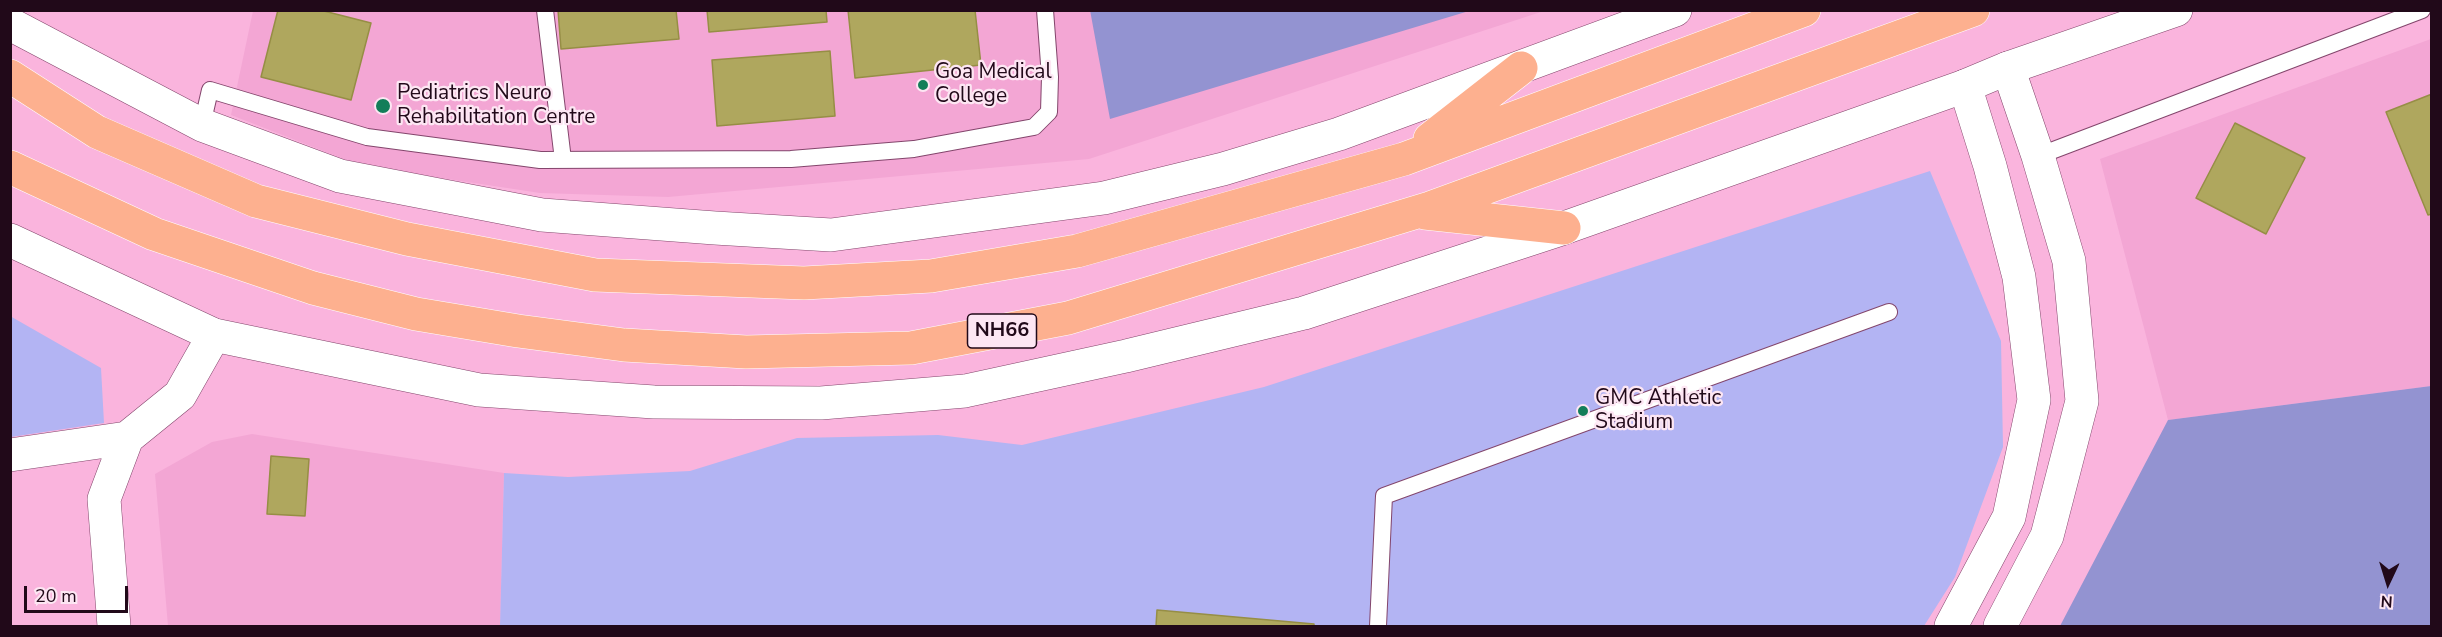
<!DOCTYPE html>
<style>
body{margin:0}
#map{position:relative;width:2442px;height:637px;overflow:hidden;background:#fab4dd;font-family:"Nunito Sans",sans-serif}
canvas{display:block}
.frame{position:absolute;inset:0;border:12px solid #210919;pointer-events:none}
.north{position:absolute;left:2358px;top:553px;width:60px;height:60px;-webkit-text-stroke:4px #fde6f3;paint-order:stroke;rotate:184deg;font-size:16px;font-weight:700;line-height:24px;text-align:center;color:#210919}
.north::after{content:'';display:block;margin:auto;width:21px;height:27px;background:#210919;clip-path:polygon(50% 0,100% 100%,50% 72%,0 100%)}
.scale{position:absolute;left:24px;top:586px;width:104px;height:27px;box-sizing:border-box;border:3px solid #210919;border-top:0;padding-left:8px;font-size:18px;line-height:21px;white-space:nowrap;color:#210919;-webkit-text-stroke:4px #fde6f3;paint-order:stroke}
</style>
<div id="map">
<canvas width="2442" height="637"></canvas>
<div class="frame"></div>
<div class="north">N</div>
<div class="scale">20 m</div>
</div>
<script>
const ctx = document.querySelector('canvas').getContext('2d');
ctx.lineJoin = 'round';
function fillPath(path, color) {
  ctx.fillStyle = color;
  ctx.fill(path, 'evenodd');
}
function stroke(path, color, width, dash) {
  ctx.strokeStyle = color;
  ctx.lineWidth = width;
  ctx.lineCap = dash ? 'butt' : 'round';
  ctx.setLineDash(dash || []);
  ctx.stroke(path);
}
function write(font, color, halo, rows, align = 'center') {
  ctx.font = font + ' "Nunito Sans",sans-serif';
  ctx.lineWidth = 4.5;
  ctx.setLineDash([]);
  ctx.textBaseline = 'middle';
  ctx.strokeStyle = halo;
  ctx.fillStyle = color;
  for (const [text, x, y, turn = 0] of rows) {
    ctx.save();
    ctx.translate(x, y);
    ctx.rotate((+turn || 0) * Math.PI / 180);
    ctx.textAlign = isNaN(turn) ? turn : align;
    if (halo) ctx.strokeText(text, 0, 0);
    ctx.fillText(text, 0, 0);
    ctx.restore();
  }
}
const built = new Path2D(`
 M253 11H1544L1089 159 668 197 540 193 362 166 231 115Z
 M2431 39V386L2168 420 2100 159Z
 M252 434 504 473 500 626H168L155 474 212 442Z`);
const green = new Path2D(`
 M1930 171 2001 341 2003 447 1955 577 1924 626H500L504 473 568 477 690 471 797 438 938 435 1022 445 1264 387Z
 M10 316 101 368 104 423 11 437Z`);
const forest = new Path2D(`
 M1090 10H1469V11L1110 119Z
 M2431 386V626H2060L2168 420Z`);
const building = new Path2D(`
 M278 10H320L371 23 351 100 261 77Z
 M558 10H676L679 39 561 49Z
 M707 10H826L827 22 709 32Z
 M848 10H975L981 65 855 78Z
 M830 51 835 116 717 126 712 60Z
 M2432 94V214L2428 215 2386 112Z
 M2235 123 2305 158 2266 234 2196 198Z
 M271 456 309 459 305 516 267 514Z
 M1157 610 1314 624V626H1156Z`);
const lane = new Path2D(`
 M545 10 563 160
 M202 125 210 90 367 137 540 160 791 159 914 149 1034 127 1049 112 1050 77 1045 10
 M2038 156 2422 10
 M1378 626 1384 496 1889 312`);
const street = new Path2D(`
 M10 455 127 438 180 395 214 335
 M114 626 104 499 127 438
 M1951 626 2009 517 2034 400 2019 277 1990 166 1965 86
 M2000 626 2047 536 2082 401 2069 261 2038 156 2008 68`);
const secondary = new Path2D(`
 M10 24 202 125 340 176 542 215 715 228 831 235 1104 198 1223 169 1339 134 1675 10
 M10 240 214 335 479 390 654 402 821 403 965 391 1126 356 1304 313 1564 228 1965 86 2008 68 2176 10`);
const highway = new Path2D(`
 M10 76 97 132 256 201 407 239 595 275 804 283 931 276 1077 251 1404 159 1804 10
 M1430 139 1521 68
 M10 167 154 234 313 288 416 314 518 331 624 345 746 352 911 348 1068 318 1430 208 1973 10
 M1425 213 1564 228`);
const markers = [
 [923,85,6,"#137e59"],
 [383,106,8,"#137e59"],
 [1583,411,6,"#137e59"]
];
const shields = [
 [1002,331,69]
];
const shieldNames = [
 ["NH66",1002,331]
];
const poiNames = [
 ["Goa Medical",935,73],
 ["College",935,97],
 ["Pediatrics Neuro",397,94],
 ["Rehabilitation Centre",397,118],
 ["GMC Athletic",1595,399],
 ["Stadium",1595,423]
];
fillPath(built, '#f3a6d4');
fillPath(green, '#b3b4f3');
fillPath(forest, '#9393d1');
fillPath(building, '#afa75e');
stroke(building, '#968e45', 1.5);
stroke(lane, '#83466c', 18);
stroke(street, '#83466c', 34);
stroke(secondary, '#83466c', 34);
stroke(highway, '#fff', 34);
stroke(lane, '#fff', 16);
stroke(street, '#fff', 33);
stroke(secondary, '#fff', 33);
stroke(highway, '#fdb08f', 33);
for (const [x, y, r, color] of markers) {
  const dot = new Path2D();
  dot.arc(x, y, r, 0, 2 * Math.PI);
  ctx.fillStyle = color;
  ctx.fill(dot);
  stroke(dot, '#fde6f3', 2);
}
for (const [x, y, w] of shields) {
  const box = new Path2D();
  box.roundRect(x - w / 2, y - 17, w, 34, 4.5);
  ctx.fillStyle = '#fde6f3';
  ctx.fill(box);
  stroke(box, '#210919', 1.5);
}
write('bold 20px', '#210919', null, shieldNames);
write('21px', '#210919', '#fde6f3', poiNames, 'left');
</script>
